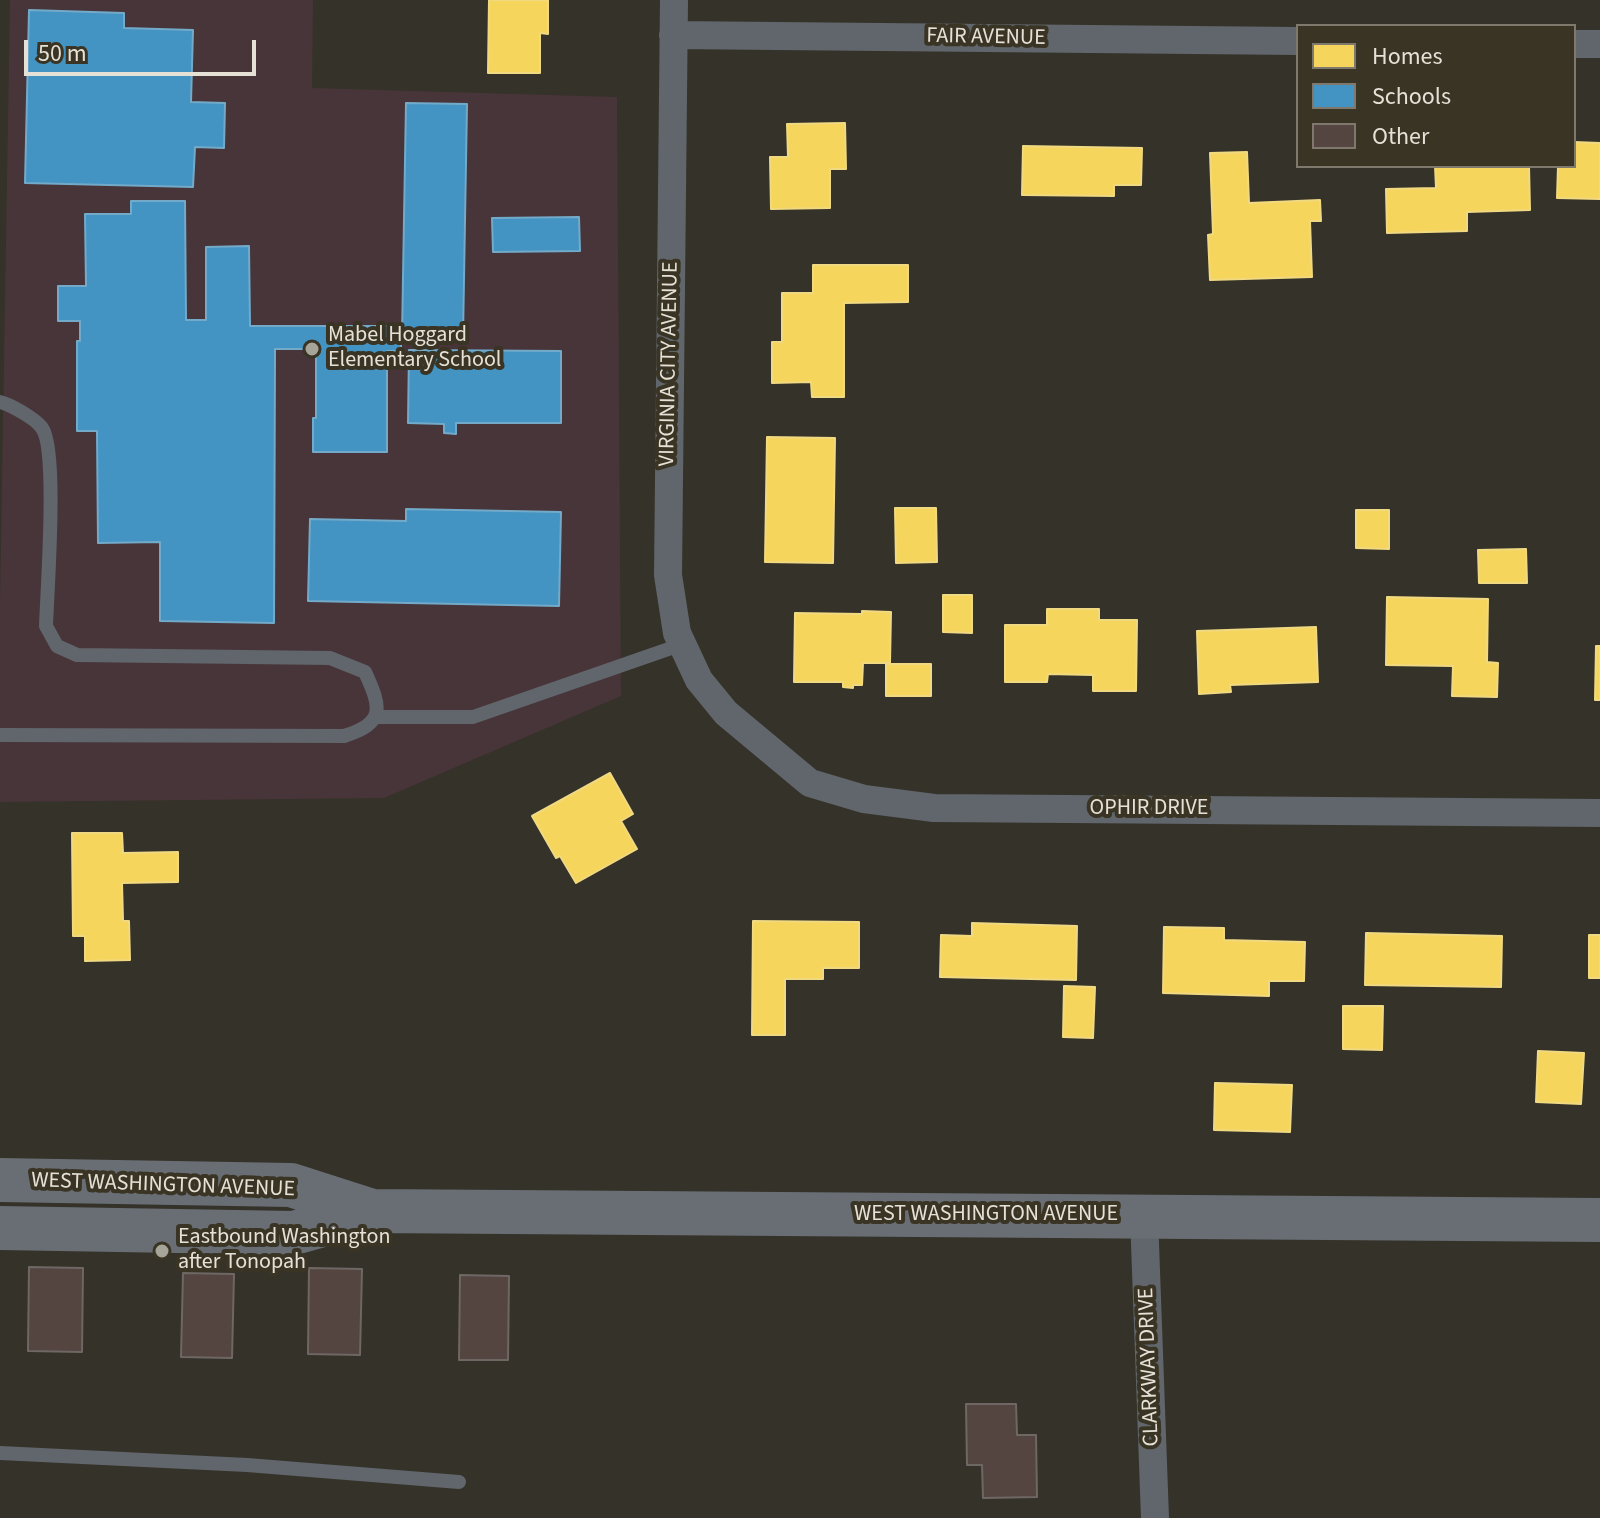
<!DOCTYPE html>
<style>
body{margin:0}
#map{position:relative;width:1600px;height:1518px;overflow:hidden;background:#353229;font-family:"Source Sans 3",sans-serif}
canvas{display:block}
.legend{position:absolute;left:1296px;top:24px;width:280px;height:144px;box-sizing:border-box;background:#3a3424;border:2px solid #7e796c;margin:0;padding:10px 14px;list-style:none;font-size:24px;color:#e5e1d7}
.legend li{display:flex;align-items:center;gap:16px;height:40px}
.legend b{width:40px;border:2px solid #7e796c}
.scale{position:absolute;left:24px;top:40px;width:232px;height:36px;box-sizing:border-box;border:4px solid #e5e1d7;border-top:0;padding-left:10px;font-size:24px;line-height:28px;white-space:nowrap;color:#e5e1d7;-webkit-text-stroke:6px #3a3424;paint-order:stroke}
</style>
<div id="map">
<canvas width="1600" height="1518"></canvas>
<ul class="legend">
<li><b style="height:22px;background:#f6d55c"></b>Homes</li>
<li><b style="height:22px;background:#4393c3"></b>Schools</li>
<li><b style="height:22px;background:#544540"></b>Other</li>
</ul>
<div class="scale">50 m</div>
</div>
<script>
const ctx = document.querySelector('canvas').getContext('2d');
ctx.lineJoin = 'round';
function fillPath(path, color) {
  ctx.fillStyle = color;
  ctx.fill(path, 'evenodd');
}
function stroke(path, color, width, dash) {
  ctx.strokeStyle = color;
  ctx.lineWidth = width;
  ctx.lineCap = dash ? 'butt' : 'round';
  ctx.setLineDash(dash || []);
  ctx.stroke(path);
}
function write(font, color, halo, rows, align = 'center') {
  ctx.font = font + ' "Source Sans 3",sans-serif';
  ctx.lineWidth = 8;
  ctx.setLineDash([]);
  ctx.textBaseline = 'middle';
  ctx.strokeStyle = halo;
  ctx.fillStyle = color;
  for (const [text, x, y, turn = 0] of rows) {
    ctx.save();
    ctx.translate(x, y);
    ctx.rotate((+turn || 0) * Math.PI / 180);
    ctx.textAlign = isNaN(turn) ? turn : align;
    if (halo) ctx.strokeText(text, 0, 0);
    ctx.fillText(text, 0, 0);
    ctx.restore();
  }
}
const education = new Path2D(`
 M10 0H313L312 88 617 97 621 696 384 798 0 802V601Z`);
const homes = new Path2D(`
 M489 0H548V34L540 33V73H488Z
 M845 123 846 169H830V208L771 209 770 157H788L787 124Z
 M1574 142 1600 143V199L1557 198 1558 166H1574Z
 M1023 146 1142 148 1141 185H1114V196L1022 195Z
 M1247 152 1249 203 1320 200 1321 221H1310L1312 277 1210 280 1208 235 1213 234 1210 153Z
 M1435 166H1529L1530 210 1467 212V231L1387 233 1386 189 1436 188Z
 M813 265H908V302L844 303V397H812L811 382 772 383V342H782V293H813Z
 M767 437 835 438 833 563 765 562Z
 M895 508H936L937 562 896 563Z
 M1356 510H1389V549L1356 548Z
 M1526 549 1527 583H1479L1478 550Z
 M943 595H972V633L943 632Z
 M1387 597 1488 599 1487 662 1498 663 1497 697 1452 696 1453 666 1386 665Z
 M1047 609H1099V620H1137L1136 691H1093V675L1048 674 1047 682H1005V625H1047Z
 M862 611 891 612 890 663H863L862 685H853V688L843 687V682H794L795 613 862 614Z
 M1316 627 1318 682 1230 685 1231 692 1199 694 1197 631Z
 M1596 646H1600V700H1595Z
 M886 664H931V696H886Z
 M610 773 633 814 621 821 637 849 576 883 560 856 556 858 532 816Z
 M72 833H122L123 853 178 852V882L122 883 123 921H129L130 960 85 961V936H73Z
 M753 921 859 922V968H823V979H785V1035H752Z
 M972 923 1077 926 1076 980 940 977 941 935 972 936Z
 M1164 927 1224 928V940L1305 942 1304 981H1269V996L1163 993Z
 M1366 933 1502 936 1501 987 1365 985Z
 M1589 935H1600V978H1589Z
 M1064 986 1095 987 1093 1038 1063 1037Z
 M1343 1006H1383L1382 1050 1343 1049Z
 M1538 1051 1584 1053 1581 1104 1536 1102Z
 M1215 1083 1292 1085 1290 1132 1214 1130Z`);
const schools = new Path2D(`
 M29 10 124 13V28L193 30 191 102 225 103 224 148 195 147 193 187 25 183Z
 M406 103 467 104 463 337 402 336Z
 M131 201H185L186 320H206V247L249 246 250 326H401V351H387V452H313V418H316V349H275L274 623 160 621V542L98 543 97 431H77V341H80V321H58V286H86L85 214H131Z
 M579 217 580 251 493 252 492 218Z
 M409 350 561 351V423H456V434L444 433V424L408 423Z
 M406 509 561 512 559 606 308 601 310 519 406 521Z`);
const building = new Path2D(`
 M29 1267 83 1268 82 1352 28 1351Z
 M309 1268 362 1269 360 1355 308 1354Z
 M183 1273 234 1274 232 1358 181 1357Z
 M460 1275 509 1276 508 1360H459Z
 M966 1404H1016L1017 1435H1036L1037 1497 983 1498 982 1465H967Z`);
const lane = new Path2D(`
 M0 402C10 404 36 419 42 428 58 449 47 592 46 626L57 646 77 655 330 658 365 672C381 707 386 723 344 736L0 735
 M375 717H473L683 644
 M0 1453 247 1465 459 1482`);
const street = new Path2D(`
 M674 0 668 575 677 633 699 680 726 713 810 783 864 799 934 808 1600 813
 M673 35 1298 41
 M1574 44H1600
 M1144 1216 1155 1518`);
const primary = new Path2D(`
 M0 1180 291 1185 372 1211
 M0 1228 294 1233 372 1211 1600 1220`);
const markers = [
 [312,349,8,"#a7a49a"],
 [162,1251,8,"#a7a49a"]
];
const streetNames = [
 ["FAIR AVENUE",986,38,1],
 ["VIRGINIA CITY AVENUE",670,364,-89],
 ["OPHIR DRIVE",1149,809],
 ["WEST WASHINGTON AVENUE",163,1186,2],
 ["WEST WASHINGTON AVENUE",986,1215],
 ["CLARKWAY DRIVE",1150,1367,-92]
];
const poiNames = [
 ["Mabel Hoggard",328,336],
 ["Elementary School",328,361],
 ["Eastbound Washington",178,1238],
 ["after Tonopah",178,1263]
];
fillPath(education, '#473539');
fillPath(homes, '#f6d55c');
stroke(homes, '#f1d981', 2);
fillPath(schools, '#4393c3');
stroke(schools, '#74aac9', 2);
fillPath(building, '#544540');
stroke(building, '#6e6763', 2);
stroke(lane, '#60666b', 14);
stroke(street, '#60666b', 28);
stroke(primary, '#686e74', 44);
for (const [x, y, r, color] of markers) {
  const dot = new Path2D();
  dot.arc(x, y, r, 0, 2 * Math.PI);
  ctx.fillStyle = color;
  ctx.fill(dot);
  stroke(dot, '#3a3424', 3);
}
write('22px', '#e5e1d7', '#3a3424', streetNames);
write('22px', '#e5e1d7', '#3a3424', poiNames, 'left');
</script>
